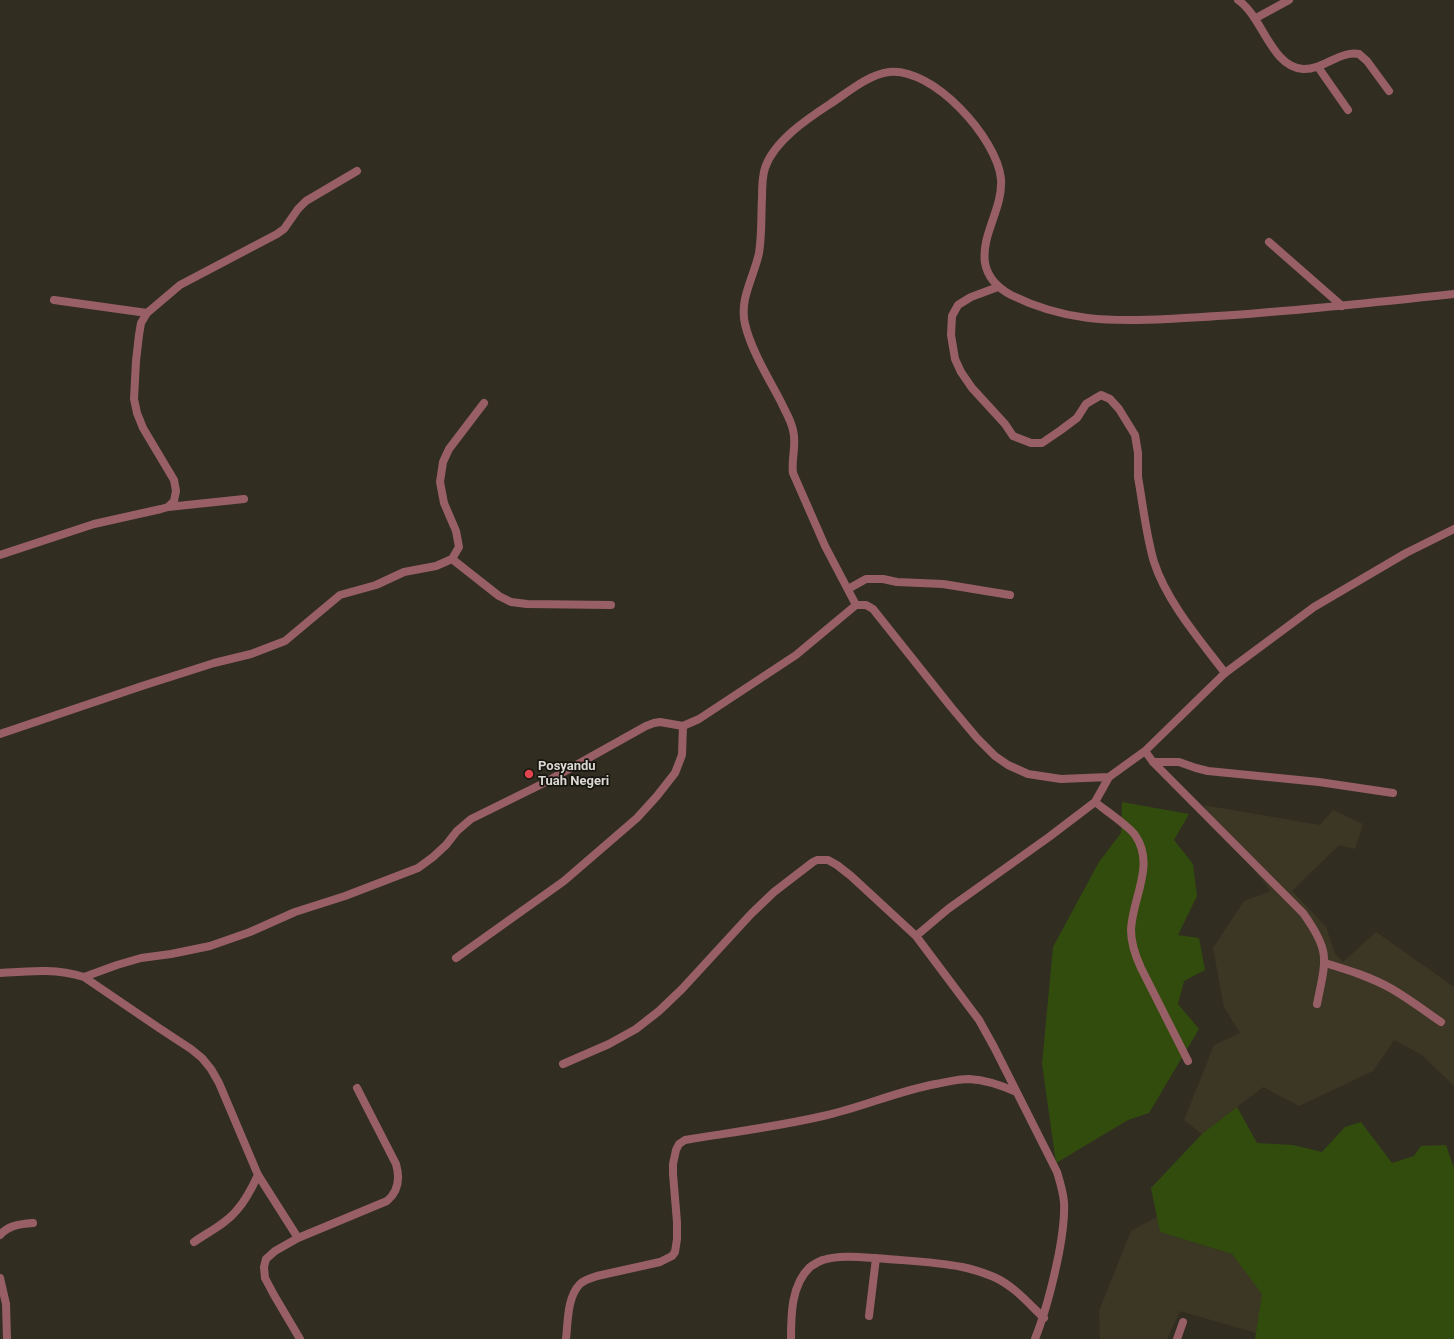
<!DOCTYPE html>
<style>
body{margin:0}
canvas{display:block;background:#312d21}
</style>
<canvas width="1454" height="1339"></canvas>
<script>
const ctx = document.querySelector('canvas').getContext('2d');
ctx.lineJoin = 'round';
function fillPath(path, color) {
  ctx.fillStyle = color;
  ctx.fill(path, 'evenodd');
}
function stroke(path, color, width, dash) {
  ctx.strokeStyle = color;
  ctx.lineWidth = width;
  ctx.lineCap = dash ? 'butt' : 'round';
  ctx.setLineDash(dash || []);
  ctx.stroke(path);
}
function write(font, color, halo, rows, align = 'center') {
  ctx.font = font + ' Roboto,sans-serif';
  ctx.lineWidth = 3.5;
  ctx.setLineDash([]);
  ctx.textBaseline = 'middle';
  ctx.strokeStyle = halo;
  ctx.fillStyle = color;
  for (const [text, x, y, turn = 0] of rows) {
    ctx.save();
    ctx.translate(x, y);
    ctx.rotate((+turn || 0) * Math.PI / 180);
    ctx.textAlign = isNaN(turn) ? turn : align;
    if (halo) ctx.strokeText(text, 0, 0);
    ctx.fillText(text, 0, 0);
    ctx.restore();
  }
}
const built = new Path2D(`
 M1203 805 1320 825 1333 810 1363 824 1355 849 1339 845 1292 891 1326 927 1335 954 1343 962 1376 932 1454 987V1086L1422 1055 1394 1040 1373 1071 1299 1106 1263 1087 1202 1134 1184 1120 1214 1045 1240 1033 1224 1007 1213 948 1244 901 1271 891Z
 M1157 1217 1160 1232 1232 1254 1263 1294 1256 1333 1180 1311 1167 1339H1100L1099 1311 1131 1231Z`);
const green = new Path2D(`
 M1122 802 1189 814 1174 840 1193 864 1197 896 1178 935 1199 938 1205 970 1184 981 1178 1004 1199 1029 1149 1113 1128 1120 1056 1163 1042 1064 1053 947 1099 862 1121 833Z
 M1237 1107 1257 1143 1293 1145 1322 1152 1345 1127 1361 1122 1392 1163 1414 1156 1421 1146 1446 1145 1454 1168V1339H1255L1262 1294 1232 1254 1160 1232 1151 1188 1202 1134Z`);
const service = new Path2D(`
 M1138 477C1143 505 1146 535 1154 562 1167 602 1200 640 1225 673
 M1325 963C1348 970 1371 977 1392 989 1409 999 1425 1011 1441 1022`);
const minor = new Path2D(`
 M1238 0C1263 17 1271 67 1303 69 1323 70 1341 50 1359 54L1367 61 1389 91
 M1256 18 1289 0
 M1318 67 1348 110
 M1269 242 1342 306
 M998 287 971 297 958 305 952 316 951 335 955 359 961 372 972 388 1005 424 1013 436 1031 443H1042L1061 430 1077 418 1086 404 1101 395 1110 399 1119 409 1135 435 1138 453V477
 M54 300 147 313
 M168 507 244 499
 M0 555 94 524 161 509 168 507 174 501 176 491 174 480 143 428 137 413 134 399 136 361 139 335 141 323 147 313 180 285 277 234 284 229 298 209 306 201 357 171
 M452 559 499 596 511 602 527 604 611 605
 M848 589 866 579H883L897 582 943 584 1010 595
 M856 605 825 546 793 473C791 458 797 445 793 430 791 420 785 411 781 402 769 379 751 350 745 324 739 299 754 277 759 253 762 235 761 216 762 198 762 188 762 177 765 168 774 141 807 119 830 104 847 93 867 75 889 72 933 67 997 138 1001 179 1003 209 981 234 985 263 988 279 998 288 1011 295 1064 321 1109 322 1167 319 1197 317 1228 316 1259 313 1324 308 1389 301 1454 294
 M0 734 142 686 214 663 251 654 285 641 340 595 376 585 404 572 436 566 452 559 459 547 456 531 444 503 440 482 443 462 449 449 484 403
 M1145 751 1153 762 1303 913C1331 952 1326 959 1317 1004
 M1153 762H1179L1196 768 1208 771 1319 782 1393 793
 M1095 802C1105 810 1129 826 1135 835 1156 865 1132 898 1131 930 1131 944 1135 955 1141 968L1188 1061
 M916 936 948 909 1049 837 1095 802 1109 777 1145 751 1225 673 1314 607 1406 553 1454 529
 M456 958 564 881 637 818 657 796 675 773 682 755 683 726
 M0 973C29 971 56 968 84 977L159 1028 191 1049 202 1058 211 1069 219 1083 258 1175 298 1238
 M84 977 117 965 141 958 171 954 210 946 250 932 295 912 345 896 418 868 433 857 446 845 457 831 471 819 544 783 646 726 654 723 660 722 683 726 699 719 796 655 856 605H866L873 609 951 707 977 738 995 756 1008 765 1028 774 1061 779 1109 777
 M563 1064 609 1044 636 1029 659 1011 682 989 751 914 774 892 813 862 817 860H828L837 865 851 876 916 936 979 1020 994 1047 1057 1172C1060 1182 1063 1191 1064 1202 1065 1219 1062 1237 1059 1253 1053 1283 1046 1311 1035 1339
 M0 1235C9 1225 20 1224 33 1223
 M194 1242C208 1232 226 1224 237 1210 246 1200 252 1188 258 1175
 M0 1278 6 1304 7 1339
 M869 1316 876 1258
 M300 1339 274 1295 265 1278 264 1267 266 1259 275 1251 298 1238 387 1201C399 1191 400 1178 396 1164L357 1088
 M566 1339C568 1322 567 1297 580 1284 584 1280 591 1278 597 1276L660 1262 672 1256 675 1252 677 1239V1222L673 1174V1164L676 1150 679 1144 685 1140 691 1139C735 1132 780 1126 823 1116 861 1108 897 1091 936 1084 947 1082 958 1079 969 1079 986 1080 1001 1085 1016 1092
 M791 1339C791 1315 791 1285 810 1267 813 1265 819 1261 823 1260 842 1254 867 1258 887 1259 912 1261 937 1262 962 1267 973 1269 984 1273 994 1277 1014 1286 1028 1303 1044 1318
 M1177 1339 1183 1322`);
const markers = [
 [529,774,5,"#e0444e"]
];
const poiNames = [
 ["Posyandu",538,767],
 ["Tuah Negeri",538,782]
];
fillPath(built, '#3c3724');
fillPath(green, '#314c0d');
stroke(service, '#986066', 8);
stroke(minor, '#986066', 8);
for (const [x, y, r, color] of markers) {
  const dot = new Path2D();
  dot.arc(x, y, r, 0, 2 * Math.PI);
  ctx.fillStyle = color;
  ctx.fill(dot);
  stroke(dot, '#171610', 1.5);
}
write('bold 13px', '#dad8d0', '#171610', poiNames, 'left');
</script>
